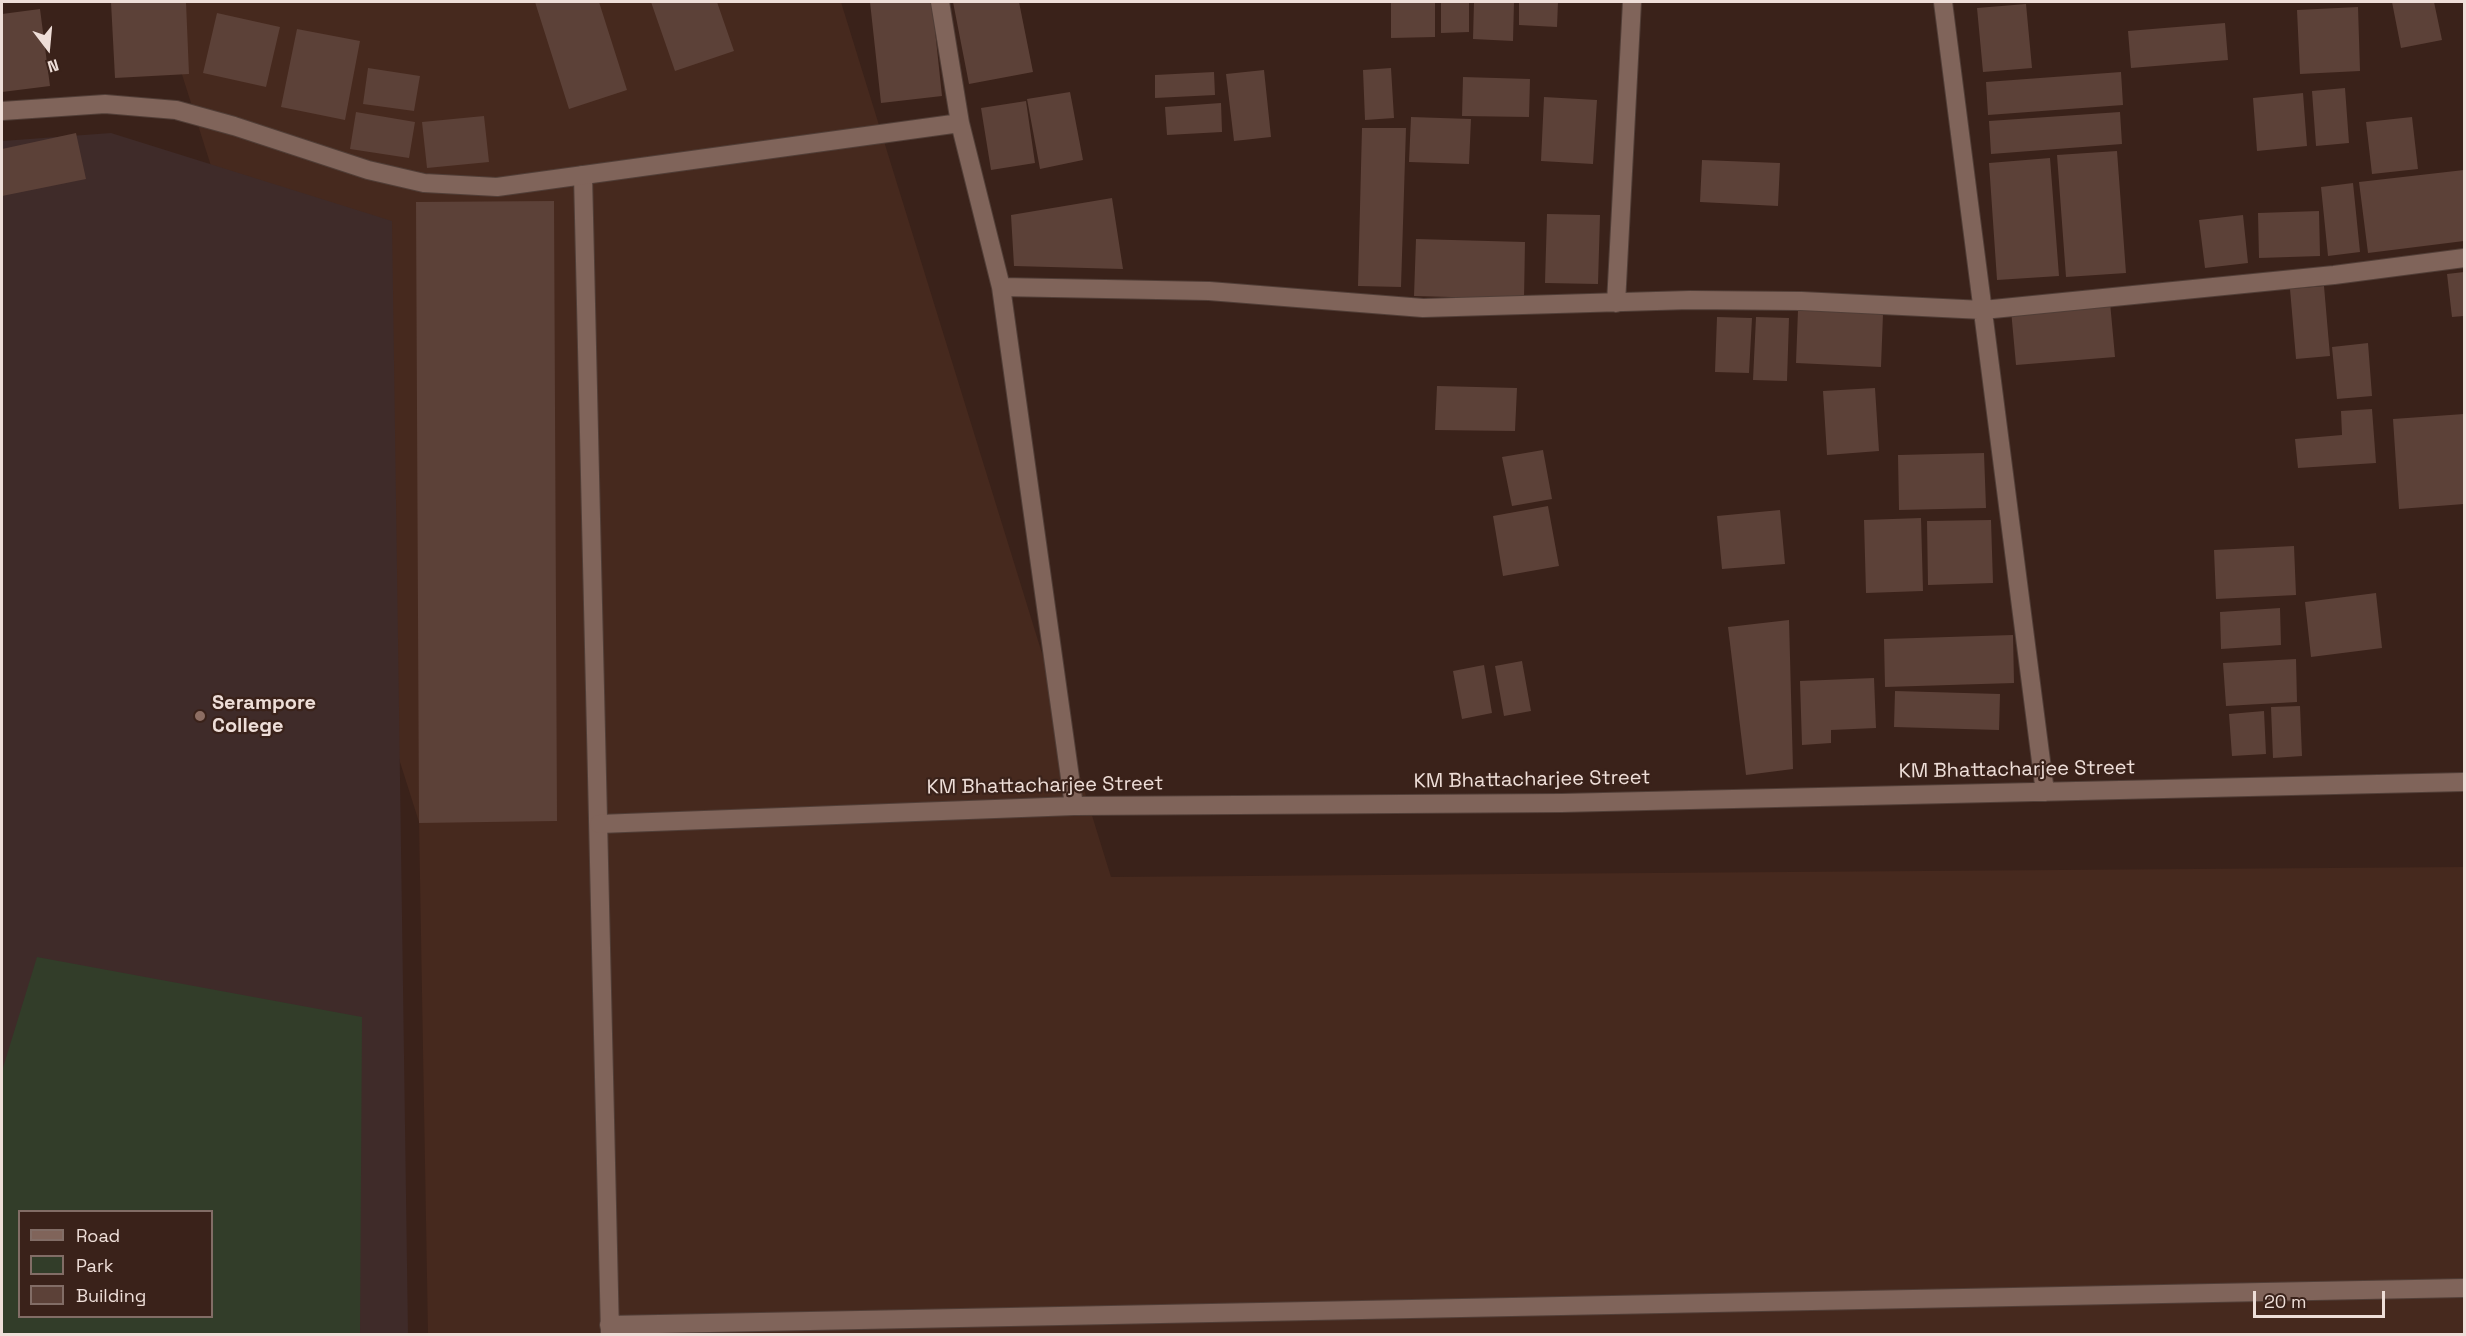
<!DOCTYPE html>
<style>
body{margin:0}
#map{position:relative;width:2466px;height:1336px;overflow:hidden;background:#3a221a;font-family:"Space Grotesk",sans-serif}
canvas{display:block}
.frame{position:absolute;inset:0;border:3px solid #eeded8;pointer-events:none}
.legend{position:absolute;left:18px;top:1210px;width:195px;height:108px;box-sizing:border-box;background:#3a221a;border:2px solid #826d66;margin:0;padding:8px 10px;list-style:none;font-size:18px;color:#eeded8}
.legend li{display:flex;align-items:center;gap:12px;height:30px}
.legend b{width:30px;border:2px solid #826d66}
.north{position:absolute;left:18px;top:18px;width:60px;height:60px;-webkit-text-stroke:4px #3a221a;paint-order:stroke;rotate:164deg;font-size:16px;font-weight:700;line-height:24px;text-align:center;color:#eeded8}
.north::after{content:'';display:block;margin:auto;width:21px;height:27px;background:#eeded8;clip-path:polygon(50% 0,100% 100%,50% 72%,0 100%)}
.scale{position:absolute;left:2253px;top:1291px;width:132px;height:27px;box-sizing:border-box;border:3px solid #eeded8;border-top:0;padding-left:8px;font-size:18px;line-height:21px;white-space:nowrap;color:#eeded8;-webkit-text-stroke:4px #3a221a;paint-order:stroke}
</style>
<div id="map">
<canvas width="2466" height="1336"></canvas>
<div class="frame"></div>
<ul class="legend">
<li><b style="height:8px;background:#80645a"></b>Road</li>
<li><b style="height:16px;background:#323d29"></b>Park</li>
<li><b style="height:16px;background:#5c4138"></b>Building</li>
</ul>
<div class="north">N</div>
<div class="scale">20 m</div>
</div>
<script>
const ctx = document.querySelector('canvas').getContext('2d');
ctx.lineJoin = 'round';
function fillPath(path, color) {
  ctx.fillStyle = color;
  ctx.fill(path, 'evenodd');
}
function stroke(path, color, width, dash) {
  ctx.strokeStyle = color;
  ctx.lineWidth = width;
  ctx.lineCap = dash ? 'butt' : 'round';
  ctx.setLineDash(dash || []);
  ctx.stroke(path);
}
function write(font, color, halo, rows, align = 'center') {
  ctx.font = font + ' "Space Grotesk",sans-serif';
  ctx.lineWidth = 4.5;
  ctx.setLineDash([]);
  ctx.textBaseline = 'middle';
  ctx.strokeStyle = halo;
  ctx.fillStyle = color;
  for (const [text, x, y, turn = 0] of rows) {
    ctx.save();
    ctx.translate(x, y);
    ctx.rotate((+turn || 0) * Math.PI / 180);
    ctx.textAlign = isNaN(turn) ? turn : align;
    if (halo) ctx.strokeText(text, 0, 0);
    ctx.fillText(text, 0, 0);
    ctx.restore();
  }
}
const built = new Path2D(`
 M159 2H841L1111 877 2464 867V1334H428L419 822Z`);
const education = new Path2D(`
 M111 133 392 221 408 1334H2V141ZM20 1212H212V1316H20Z`);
const green = new Path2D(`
 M37 957 362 1017 360 1334H2V1071ZM20 1212H212V1316H20Z`);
const building = new Path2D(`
 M111 2H186L189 74 115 78Z
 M535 2H599L627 90 569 109Z
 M651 2H717L734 51 675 71Z
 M870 2H932L942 96 881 103Z
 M953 2H1019L1033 72 969 84Z
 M1391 2H1435V37L1391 38Z
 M1441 2H1469V32L1441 33Z
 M1474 2H1514L1513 41 1473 39Z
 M1519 2H1558L1557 27 1519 25Z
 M2392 2H2434L2442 40 2401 48Z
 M2026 4 2032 68 1983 72 1977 8Z
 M2358 7 2360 71 2300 74 2297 10Z
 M40 9 50 86 2 92V14Z
 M217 13 280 27 266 87 203 73Z
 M2225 23 2228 60 2131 68 2128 31Z
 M297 29 360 41 345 120 281 107Z
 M368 68 420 76 414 111 363 104Z
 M1391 68 1394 118 1365 120 1363 70Z
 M1264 70 1271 137 1234 141 1226 74Z
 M1214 72 1215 95 1155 98V75Z
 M2121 72 2123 105 1988 115 1986 82Z
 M1463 77 1530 79 1529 117 1462 116Z
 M2345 88 2349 143 2316 146 2312 91Z
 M1070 92 1083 160 1040 169 1027 99Z
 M2303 93 2307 146 2257 151 2253 98Z
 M1544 97 1597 100 1593 164 1541 161Z
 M1026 101 1035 163 991 170 981 108Z
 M1221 103 1222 132 1167 135 1165 107Z
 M356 112 415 122 409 158 350 149Z
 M2120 112 2122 144 1991 154 1989 121Z
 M484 116 489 162 427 168 422 122Z
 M1411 117 1471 119 1469 164 1409 162Z
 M2412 117 2418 169 2372 174 2366 122Z
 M1362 128H1406L1401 287 1358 286Z
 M76 133 86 179 2 196V149Z
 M2117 151 2126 273 2066 277 2057 155Z
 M2050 158 2059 276 1997 280 1989 163Z
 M1702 160 1780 163 1778 206 1700 202Z
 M2464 170V241L2368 253 2359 182Z
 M2353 183 2360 252 2328 256 2321 187Z
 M1112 198 1123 269 1014 266 1011 215Z
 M554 201 557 821 419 823 416 202Z
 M2319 211 2320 256 2259 258 2258 213Z
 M1547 214 1600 215 1598 284 1545 283Z
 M2243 215 2248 263 2205 268 2199 220Z
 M1416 239 1525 242 1524 299 1414 296Z
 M2464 272V316L2452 317 2447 274Z
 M2324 286 2330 356 2296 359 2290 289Z
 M2110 302 2115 357 2016 365 2011 310Z
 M1798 310 1883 314 1881 367 1796 363Z
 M1717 317 1752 318 1749 373 1715 372Z
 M1756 317 1789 318 1787 381 1753 380Z
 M2368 343 2372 396 2337 399 2332 347Z
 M1437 386 1517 388 1515 431 1435 430Z
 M1875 388 1879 451 1827 455 1823 391Z
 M2372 409 2376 463 2298 468 2295 439 2342 435 2341 411Z
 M2464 414V504L2399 509 2393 419Z
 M1543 450 1552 499 1512 506 1502 457Z
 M1984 453 1986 508 1899 510 1898 455Z
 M1548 506 1559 566 1503 576 1493 516Z
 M1780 510 1785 564 1722 569 1717 516Z
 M1921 518 1923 591 1866 593 1864 520Z
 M1991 520 1993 583 1928 585 1927 521Z
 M2294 546 2296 595 2216 599 2214 550Z
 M2376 593 2382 648 2311 657 2305 602Z
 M2280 608 2281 645 2221 649 2220 612Z
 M1789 620 1793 769 1746 775 1728 627Z
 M2013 635 2014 683 1885 687 1884 639Z
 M2296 659 2297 702 2226 706 2223 663Z
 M1522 661 1531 711 1504 716 1495 666Z
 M1484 665 1492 713 1462 719 1453 671Z
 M1874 678 1876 728 1831 730V743L1802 745 1800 681Z
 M1895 691 2000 694 1999 730 1894 727Z
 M2300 706 2302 756 2273 758 2271 707Z
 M2264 711 2266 754 2232 756 2229 714Z`);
const lane = new Path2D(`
 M583 175 610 1334
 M609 1325 2464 1288`);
const street = new Path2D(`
 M940 2 960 123 1001 287 1074 806
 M1943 2 2045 792
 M2 111 105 104 176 110 234 126 368 170 424 183 497 187 960 123
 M1001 287 1209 291 1423 308 1690 300 1801 301 1983 310 2334 275 2464 258
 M1616 303 1632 2
 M599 824 1074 806 1561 803 2464 782`);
const markers = [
 [200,716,6,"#8d6e63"]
];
const poiNames = [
 ["Serampore",212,704],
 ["College",212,727]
];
const streetNames = [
 ["KM Bhattacharjee Street",2017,770,-1],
 ["KM Bhattacharjee Street",1532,780,-1],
 ["KM Bhattacharjee Street",1045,786,-1]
];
fillPath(built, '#46291e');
fillPath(education, '#3f2b29');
fillPath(green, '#323d29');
fillPath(building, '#5c4138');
stroke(lane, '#513e37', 20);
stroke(street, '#513e37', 20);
stroke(lane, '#80645a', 18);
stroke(street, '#80645a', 18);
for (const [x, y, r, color] of markers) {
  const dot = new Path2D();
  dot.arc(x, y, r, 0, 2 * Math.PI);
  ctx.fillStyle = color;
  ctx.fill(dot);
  stroke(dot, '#3a221a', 2);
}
write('bold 20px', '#eeded8', '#3a221a', poiNames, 'left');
write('20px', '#eeded8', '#3a221a', streetNames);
</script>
